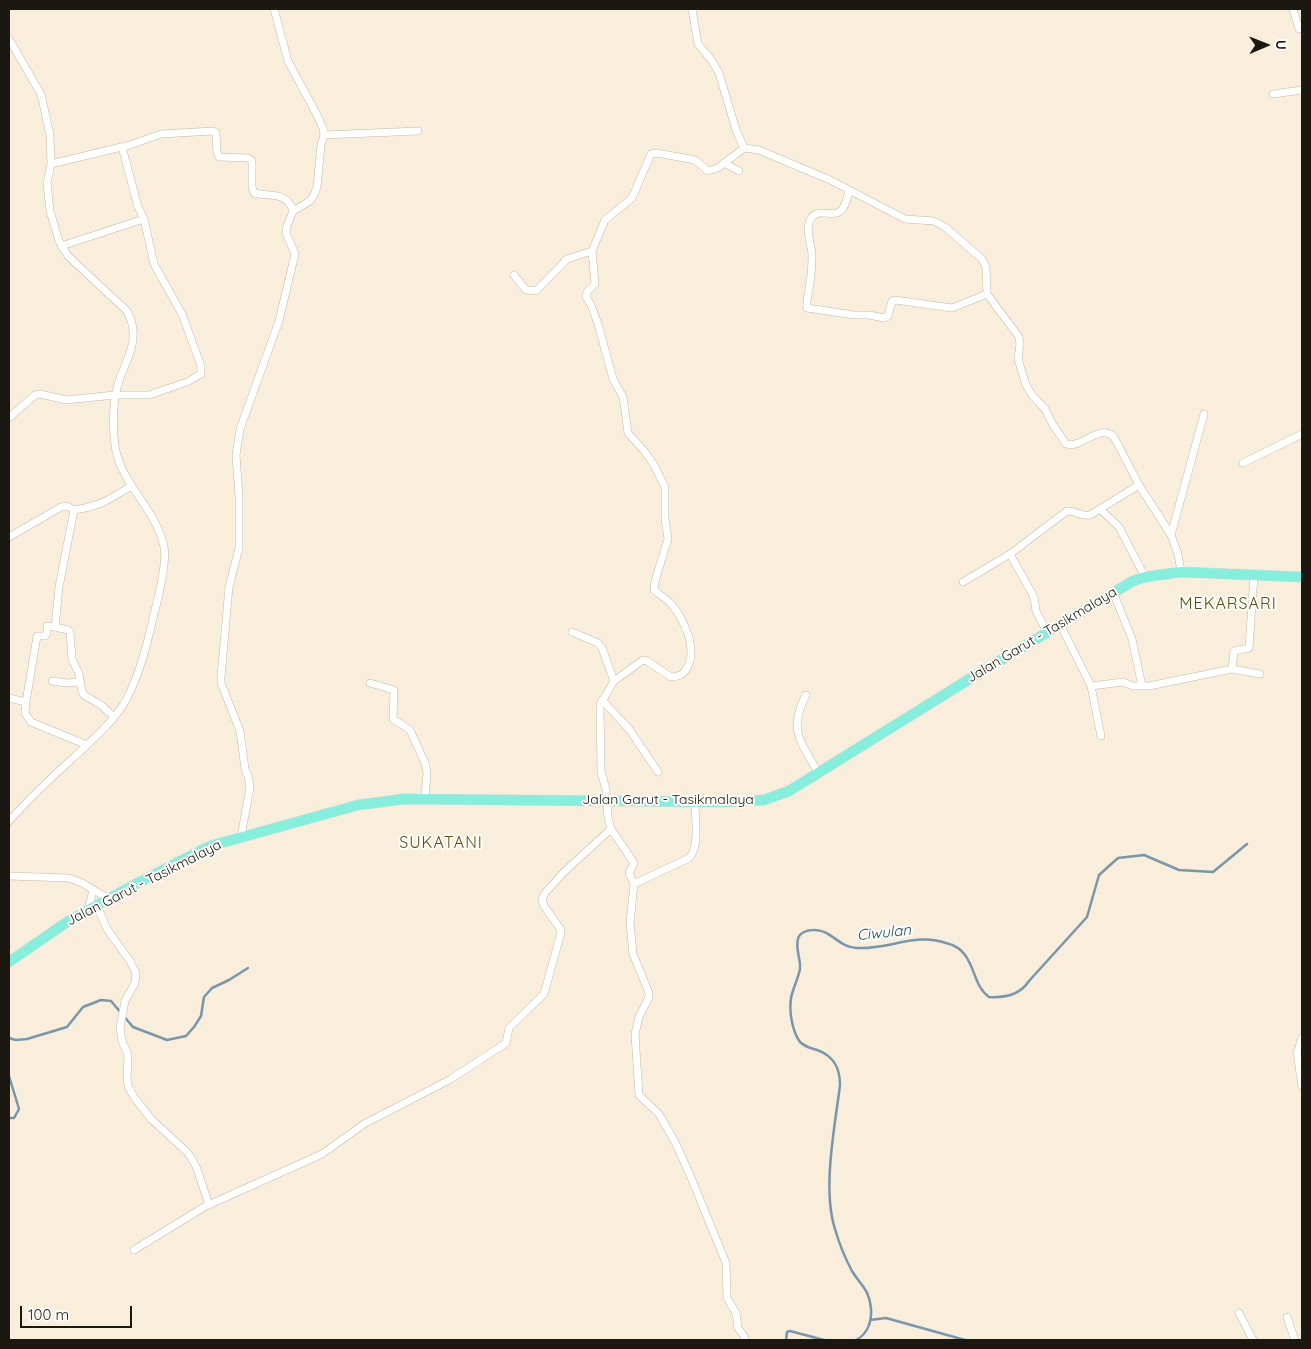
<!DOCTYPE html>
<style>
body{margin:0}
#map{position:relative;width:1311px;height:1349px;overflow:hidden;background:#f8eedb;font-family:Quicksand,sans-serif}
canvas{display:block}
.frame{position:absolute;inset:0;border:10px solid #1b1811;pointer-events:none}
.north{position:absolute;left:1241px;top:20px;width:50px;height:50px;-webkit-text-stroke:4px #fefcf8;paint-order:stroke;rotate:89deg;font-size:14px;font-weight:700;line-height:20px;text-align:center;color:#1b1811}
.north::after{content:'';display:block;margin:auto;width:18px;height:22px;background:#1b1811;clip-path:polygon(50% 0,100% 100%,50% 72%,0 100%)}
.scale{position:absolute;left:20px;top:1306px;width:112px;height:22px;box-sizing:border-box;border:2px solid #1b1811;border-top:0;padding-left:6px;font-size:15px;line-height:18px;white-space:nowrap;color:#1b1811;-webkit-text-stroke:4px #fefcf8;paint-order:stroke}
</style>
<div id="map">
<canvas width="1311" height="1349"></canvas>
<div class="frame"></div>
<div class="north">U</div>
<div class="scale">100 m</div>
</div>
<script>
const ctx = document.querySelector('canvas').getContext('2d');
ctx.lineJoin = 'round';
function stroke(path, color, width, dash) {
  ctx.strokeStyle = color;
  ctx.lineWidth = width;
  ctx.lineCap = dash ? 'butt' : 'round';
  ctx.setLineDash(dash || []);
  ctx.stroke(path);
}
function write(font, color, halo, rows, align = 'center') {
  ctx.font = font + ' Quicksand,sans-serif';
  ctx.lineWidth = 4;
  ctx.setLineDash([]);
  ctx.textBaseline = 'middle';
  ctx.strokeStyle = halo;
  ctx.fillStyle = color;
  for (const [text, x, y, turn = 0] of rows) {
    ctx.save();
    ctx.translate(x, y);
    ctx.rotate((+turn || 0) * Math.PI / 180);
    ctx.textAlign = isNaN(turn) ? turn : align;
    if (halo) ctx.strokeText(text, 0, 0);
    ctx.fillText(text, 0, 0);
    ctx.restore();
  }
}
const stream = new Path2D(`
 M9 1038 16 1040 27 1039 67 1027 83 1007 101 1000 111 1001 133 1027 167 1040 186 1036 194 1027 201 1016 204 997 212 988 229 980 248 968
 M9 1076 19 1109 14 1118H9
 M870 1320 886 1318 965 1340
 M786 1340 787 1332 790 1331 824 1340
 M856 1340C868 1334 872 1321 871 1308 869 1289 861 1286 852 1271 845 1258 839 1243 835 1229 822 1189 835 1126 840 1085 840 1068 834 1056 817 1050 811 1048 805 1047 800 1042 792 1031 789 1011 791 998 793 988 798 979 800 969 801 959 795 949 798 939 799 933 807 930 813 930 831 929 839 948 857 948 888 950 916 932 946 943 954 945 960 948 965 955 975 968 975 987 989 997 1005 998 1020 995 1029 981L1087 917 1099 875 1118 858 1144 855 1179 870 1213 872 1247 844`);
const minor = new Path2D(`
 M692 9 698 44 712 61 719 73 736 130 744 148 759 150 830 180 905 219 934 221 945 227 982 259 986 267 987 294 1019 337 1020 344 1018 359 1026 385 1032 395 1045 409 1053 425 1066 444C1082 449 1098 423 1114 437L1139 485 1171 535 1178 554 1181 572
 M1293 9 1299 29
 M9 39 41 94 50 135 51 164 47 183 50 211 59 241 68 256 127 311C145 344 119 366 115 397 113 412 113 431 115 446 121 485 156 508 164 547 167 560 159 596 155 610 148 640 141 672 126 700 113 723 92 740 73 758 51 778 29 799 9 821
 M1273 94 1302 90
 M324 135 418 131
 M724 163 739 171
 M51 164 130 145 161 134 213 131 216 133 217 153 219 157 248 158 252 161V187L254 193C270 197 287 191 293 211
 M849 190C848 196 846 203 843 208 837 220 820 207 812 217 804 227 811 243 812 254 812 266 811 278 809 289 808 295 806 302 807 308L854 315H869L884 318 888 316 892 301 895 300 952 308 987 294
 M61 246 144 219
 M592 251 595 284 587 292 586 297 591 305 598 324 613 379 623 397 628 433 645 452 654 465 665 487V519L668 539 655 581 654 590C660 595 667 599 672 605 684 620 698 649 687 668 684 674 678 677 671 677L647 661 643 660 614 681 600 705 601 771 606 790 608 818 611 829 634 863 629 873 634 884 630 923 633 954 649 993V997L639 1017 635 1034 639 1095 659 1114 676 1144 690 1175 726 1263 727 1298 736 1313 738 1328 744 1336 745 1340
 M514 275 526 290 536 291 567 259 592 251 605 220 632 198 651 154 657 153 695 160 708 171 718 168 744 148
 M10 417 35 395 40 394 66 400 115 395H149L187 382 201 374V366L182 314 154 264 144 219 138 207 122 147
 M1243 463 1302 434
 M1100 509 1119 527 1145 577
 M1171 535 1204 414
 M9 537 61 507 67 506 74 510
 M1010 554 1034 597 1036 611 1047 632
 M963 582 1010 554 1067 511C1075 510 1080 517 1090 515L1139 485
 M1113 592 1132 639 1142 686
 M1060 624 1091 686 1101 736
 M55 627 68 630 70 632 72 659 79 674 82 692 84 695 101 705 114 717
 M572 632 598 643 602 648 614 681
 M1232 669 1260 674
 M52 681 67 683 79 682
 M370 683 394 690 393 719 410 730 425 763 427 772 425 799
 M1091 686 1123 682 1133 686H1149L1232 669 1234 651 1249 648 1254 575
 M806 695C787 731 802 743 819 774
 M9 698 26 702 25 713 31 722 87 745
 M602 700 629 729 658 772
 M26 702 37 636H45L47 633V626L55 627 59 587 74 510C100 506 109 500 131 486
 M241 837 250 787 248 776 245 769 240 731 221 683V677L229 587 239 548V497L236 455 240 429 279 321 295 254 286 233 287 226 293 211 310 201 314 195 317 187 321 145 324 135 323 128 317 115 288 61 274 9
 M9 876 69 878 82 883 109 899
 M634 884 689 858C700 847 695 818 695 802
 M97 906 107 929 130 961 136 973 135 983 125 1001 120 1028 122 1041 128 1055 127 1079 128 1086 134 1097 151 1119 188 1153 196 1166 209 1205
 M88 911 93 890
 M1302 1038 1297 1053 1302 1086
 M134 1250 204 1207 322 1154 364 1124 451 1079 506 1043 509 1028 544 994 560 936 561 930 544 906 542 899 545 893 564 872 611 829
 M1239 1313 1253 1340
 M1287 1317 1295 1340`);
const primary = new Path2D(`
 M9 962 67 922 134 885 210 846 358 805 404 799 721 802 764 800 789 791 976 675 1133 581 1145 577 1181 572 1302 577`);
const streetNames = [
 ["Jalan Garut - Tasikmalaya",1042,635,-31],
 ["Jalan Garut - Tasikmalaya",668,800],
 ["Jalan Garut - Tasikmalaya",144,883,-27]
];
const waterNames = [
 ["Ciwulan",884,933,-6]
];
const quarterNames = [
 ["MEKARSARI",1228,604],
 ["SUKATANI",441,843]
];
stroke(stream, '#7996ab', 2.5);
stroke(minor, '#c3b9a6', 8);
stroke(primary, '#dbdad9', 11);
stroke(minor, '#fff', 7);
stroke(primary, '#85efde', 10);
write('14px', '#1b1811', '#fefcf8', streetNames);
write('italic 15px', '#1b4f6e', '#fefcf8', waterNames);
ctx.letterSpacing = '1px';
write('16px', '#575012', '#fefcf8', quarterNames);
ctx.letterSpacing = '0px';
</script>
